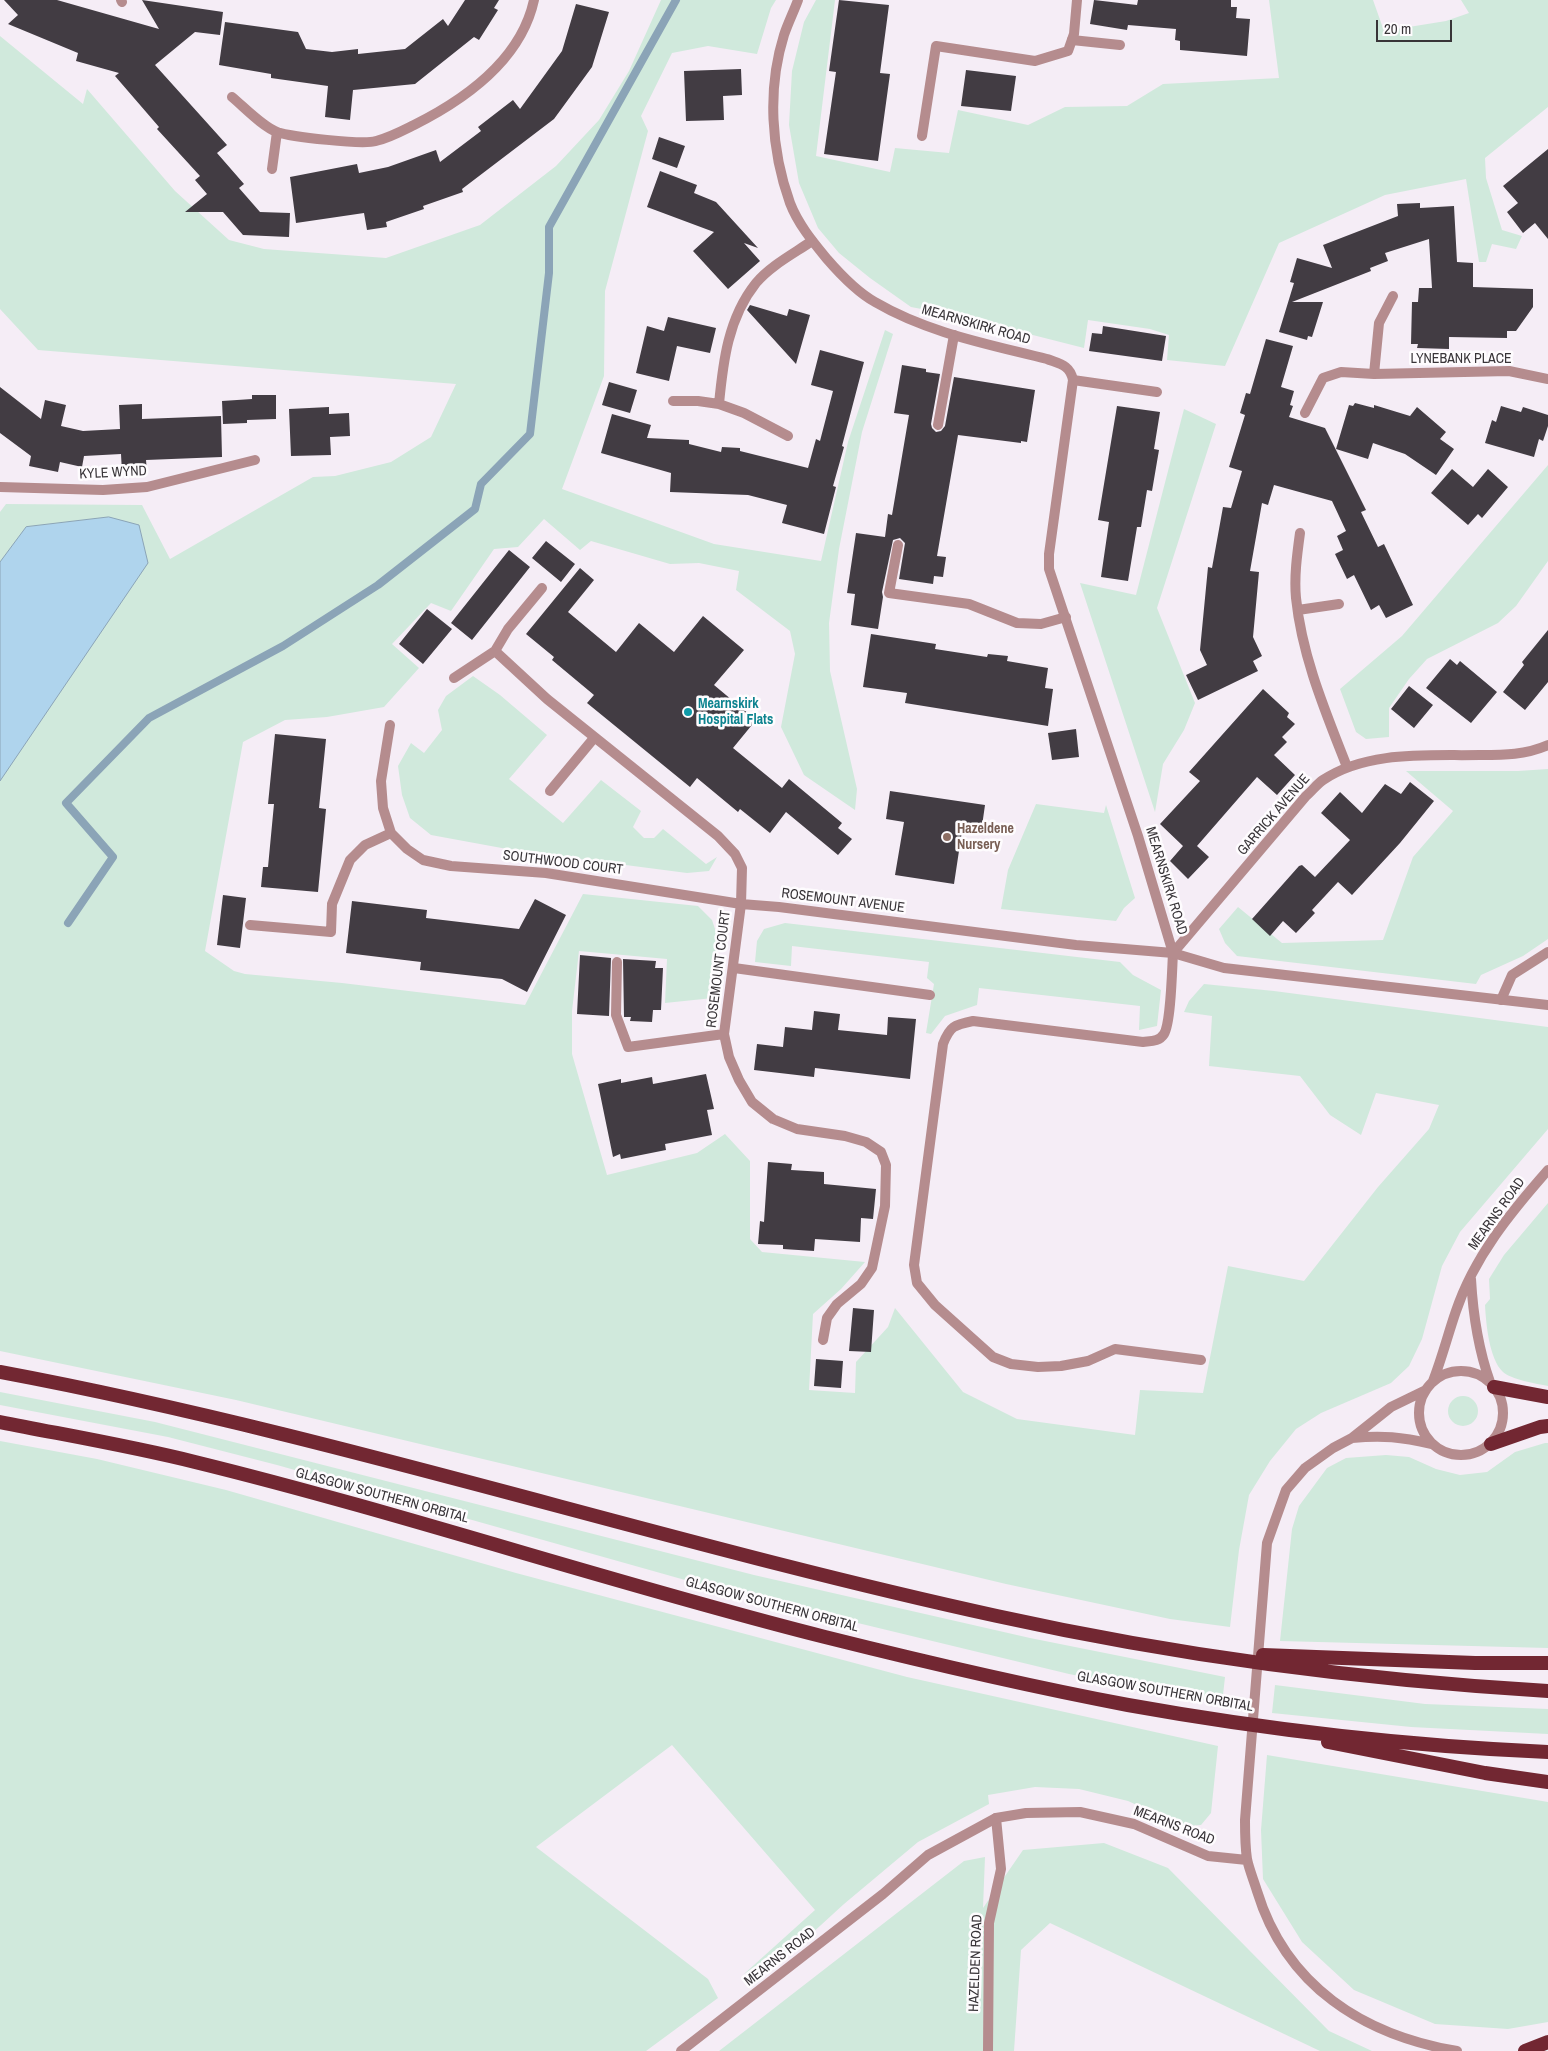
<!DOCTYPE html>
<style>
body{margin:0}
#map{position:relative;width:1548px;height:2051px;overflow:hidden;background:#f5edf6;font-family:"Archivo Narrow",sans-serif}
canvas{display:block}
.scale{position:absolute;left:1376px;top:20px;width:76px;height:22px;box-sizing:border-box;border:2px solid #383438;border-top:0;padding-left:6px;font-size:15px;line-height:18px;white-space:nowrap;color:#383438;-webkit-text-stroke:4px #fefcfe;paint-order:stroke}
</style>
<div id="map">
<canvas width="1548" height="2051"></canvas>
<div class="scale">20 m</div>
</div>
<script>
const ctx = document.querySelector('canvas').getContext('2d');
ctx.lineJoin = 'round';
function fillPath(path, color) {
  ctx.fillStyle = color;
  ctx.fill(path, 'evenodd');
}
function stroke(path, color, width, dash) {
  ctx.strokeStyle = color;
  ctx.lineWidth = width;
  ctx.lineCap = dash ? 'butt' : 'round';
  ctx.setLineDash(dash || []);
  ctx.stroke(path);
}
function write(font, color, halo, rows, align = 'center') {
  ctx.font = font + ' "Archivo Narrow",sans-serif';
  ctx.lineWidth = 5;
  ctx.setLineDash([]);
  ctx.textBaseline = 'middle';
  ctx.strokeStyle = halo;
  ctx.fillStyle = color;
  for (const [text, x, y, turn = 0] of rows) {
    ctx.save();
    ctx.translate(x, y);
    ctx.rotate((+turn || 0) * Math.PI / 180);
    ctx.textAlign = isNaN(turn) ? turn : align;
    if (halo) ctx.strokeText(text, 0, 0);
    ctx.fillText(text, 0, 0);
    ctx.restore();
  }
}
const green = new Path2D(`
 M661 0H776L771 8 757 54 708 46 672 53 641 116 648 131 605 291 604 376 562 489 714 544 821 561 848 442 885 330 893 334 862 432 839 549 829 623 830 671 857 789 855 810 804 775 781 727 795 654 790 631 736 590 739 571 699 563 670 564 591 541 580 550 544 519 518 547 494 549 451 611 431 603 392 644 419 668 384 707 327 717 285 720 243 742 205 951 234 971 245 974 342 983 525 1005 583 894 698 906 712 920 717 935 713 998 665 1003 667 959 579 951 572 1011V1054L607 1175 697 1153 725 1134 750 1161V1239L762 1252 865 1262 841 1289 813 1314 809 1390 855 1393 856 1362 888 1327 895 1308 963 1392 1017 1419 1135 1435 1140 1390 1203 1393 1228 1266 1304 1281 1378 1187 1429 1129 1439 1105 1376 1093 1361 1135 1330 1115 1300 1076 1209 1066 1212 1016 1184 1012 1189 1001 1204 984 1274 991 1548 1027V1129L1460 1232 1442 1266 1422 1339 1409 1366 1391 1383 1321 1413 1296 1429 1270 1461 1249 1495 1239 1550 1230 1627 1170 1619 1006 1584 236 1400 0 1351V512L6 504 142 505 170 559 313 477 335 476 391 462 431 437 456 384 38 350 0 309V36L83 104 87 89 175 191 229 240 264 249 386 258 480 225 556 166 599 120 629 71Z
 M816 0H835L816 156 890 172 895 148 949 153 958 110 1028 125 1065 107 1127 106 1163 84 1279 78 1269 0H1373L1384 31 1446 21 1469 13 1461 0H1548V107L1485 158 1486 178 1502 230 1522 236 1516 249 1492 244 1486 262H1479L1466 179 1385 195 1279 243 1225 366 1167 360 1169 335 1150 329 1088 320 1084 348 958 316 911 307 870 278 839 253 818 228 799 183 789 125 792 71 804 22Z
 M1184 409 1216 424 1157 608 1195 703 1184 730 1163 764 1155 812 1080 583 1136 595Z
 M1548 465V561L1516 606 1498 623 1427 659 1409 679 1389 708V737L1366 739 1356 732 1340 689 1402 636Z
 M473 676 500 695 547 735 509 779 563 823 601 780 641 811 633 827 644 838H654L663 829 706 864 717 857 709 871 687 873 518 851 431 835 410 818 402 795 398 766 411 743 424 753 442 730 438 710 446 696Z
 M1548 769V939L1523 956 1481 975 1476 984 1237 956 1225 943 1219 929 1238 907 1282 943 1383 940 1413 857 1453 811 1406 771H1518Z
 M1036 804 1104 813 1106 805 1135 898 1124 908 1116 921 1001 909 1008 870Z
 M785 923 1120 962 1133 975 1161 990 1157 1026 1139 1030 1140 1006 979 988 977 1005 945 1016 931 1034 926 1033 934 984 927 978 929 962 792 946 791 966 755 962 757 941 764 929Z
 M1548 1203V1386C1537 1384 1510 1379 1503 1372 1489 1359 1486 1323 1485 1305L1490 1299 1489 1279 1504 1255Z
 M0 1392 155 1422 754 1575 1030 1638 1225 1677 1222 1704 1069 1674 717 1589 277 1465 168 1437 0 1405Z
 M1448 1411a15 15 0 1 1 30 0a15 15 0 1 1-30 0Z
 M0 1441 97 1459 226 1490 516 1573 907 1677 1218 1746 1211 1813 1201 1825 1183 1826 1128 1801 1079 1789 1035 1787 988 1795 989 1804 918 1842 844 1904 798 1946 744 1974 815 1910 672 1745 536 1847 708 1979 718 1998 646 2051H0Z
 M1545 1443H1548V1648L1280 1641 1292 1529 1299 1506 1327 1468 1346 1458 1386 1455 1409 1457 1436 1469 1460 1475 1487 1472 1515 1452Z
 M1275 1685 1425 1704 1548 1709V1734L1411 1727 1272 1713Z
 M1267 1755 1548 1802V2022L1508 2029 1435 2024 1354 1990 1302 1942 1263 1879 1261 1830Z
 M1104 1843 1168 1868 1329 2031 1372 2051H1320L1050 1923 1021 1950 1014 2051H719L964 1861 985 1857 983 1908 1023 1850Z`);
const water = new Path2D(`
 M109 517 139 525 148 563 0 781V562L26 527Z`);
const stream = new Path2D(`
 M68 923 113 857 66 803 149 718 283 646 378 585 475 509 481 484 530 434 549 273V227L676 0`);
const building = new Path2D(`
 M4 0H57L159 29 142 0 223 12 220 35 195 32 155 65 227 145 217 153 244 184 239 188 260 212 290 213 289 237 243 235 223 212H185L207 194 195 180 200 176 157 129 159 127 115 76 119 73 76 61 78 53 8 24 18 15Z
 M465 0H499L494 8 498 10 479 40 474 37 415 84 353 90 350 120 325 117 328 86 271 78V74L219 65 225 22 298 32 306 49 332 52 358 49V54L405 49 443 19 448 26Z
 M839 0 889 5 880 73 890 74 878 161 824 154 836 72 829 71Z
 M1094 0 1137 5 1138 0H1231V7H1237L1236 18 1250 19 1247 56 1180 50V41L1175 40 1176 29 1128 25 1127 30 1090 24Z
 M576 4 609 12 592 67 554 119 462 189 463 192 423 206 424 209 386 222 387 227 367 230 364 213 296 223 290 177 357 164 359 173 388 167 436 150 440 162 481 131 478 127 513 100 520 109 562 51Z
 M741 69 742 95 723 96 724 120 686 121 684 71Z
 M966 70 1016 76 1011 111 961 106Z
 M659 137 685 146 677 168 652 159Z
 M1548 149V239L1535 223 1523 233 1507 212 1518 203 1503 186Z
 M660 171 697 185 694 193 716 202 758 248 744 243 760 261 728 289 693 251 714 232 647 207Z
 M1420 203V208L1454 206 1457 262 1473 263V287L1533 289V307L1516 331H1507V338L1449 337V349L1417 348 1418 344H1411L1412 302H1418L1419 288H1432L1429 239 1385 253 1388 261 1370 268 1371 271 1292 302H1323L1312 337 1308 336 1307 340 1279 332 1294 283 1290 282 1297 258 1332 268 1323 245 1398 216 1397 204Z
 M750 305 787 316 789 309 810 315 796 364 747 310Z
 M668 317 716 328 710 353 677 346 669 381 636 373 647 326 664 331Z
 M1103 326 1166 336 1162 361 1089 351 1092 333 1102 334Z
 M1266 339 1293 346 1281 387 1294 391 1290 405 1293 406 1289 417 1325 428 1366 510 1361 512 1378 547 1384 544 1413 605 1386 618 1379 605 1371 610 1354 575 1347 579 1335 554 1343 550 1337 536 1346 531 1332 501 1274 485 1268 505 1262 503 1250 571 1259 572 1253 637 1262 656 1253 661 1258 671 1198 700 1186 675 1207 665 1200 650 1208 567 1212 568 1223 507 1231 508 1242 471 1229 467 1245 415 1240 413 1246 393 1250 394Z
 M820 350 864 362 842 446 844 447 833 486 836 487 824 534 782 523 787 505 748 495 670 492 671 473 601 453 612 414 651 425 647 438 689 440V444L721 452 722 447 740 448V451L808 468 816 439 820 441 833 391 811 385Z
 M902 365 926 369V372L940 374 931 424 932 428 936 432 941 431 945 426 954 377 1035 390 1027 442 1021 441V443L958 435 937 556 946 557 943 577 934 576 933 584 899 579 905 543 900 538 893 540 882 592 883 597 878 629 851 625 855 594 847 593 856 533 885 537 888 514 892 515 909 415 894 413Z
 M609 382 637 390 630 413 602 405Z
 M0 387 41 419 45 400 66 405 61 426 83 431 120 429 119 405 142 404V419L221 416 222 457 146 460 147 472 122 473 121 454 84 456 82 467 60 462 58 472 29 466 31 456 0 433Z
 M252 395H276V419L247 420V423L223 424 222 401 252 399Z
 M1355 403 1374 408V405L1410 416 1417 407 1446 432 1440 439 1454 449 1436 475 1405 454 1373 443 1368 459 1336 449 1349 405 1353 406Z
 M1117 406 1160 412 1154 449 1159 450 1152 491 1147 490 1141 527H1137L1128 581 1101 577 1109 522 1098 520Z
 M1501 406 1521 412 1523 407 1548 415V426L1543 441 1539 439 1534 457 1485 443 1492 420 1496 422Z
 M329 407V414L349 413 350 436 330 437 331 455 291 456 289 409Z
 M1452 469 1473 487 1488 469 1508 487 1482 518 1478 514 1468 525 1431 493Z
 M546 541 575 564 561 582 532 558Z
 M509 550 530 567 472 640 451 623Z
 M580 568 594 580 568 612 616 652 639 623 674 652 703 616 744 650 714 685 756 720 733 748 782 788 789 779 842 823 838 828 852 839 838 855 786 812 770 833 740 809 738 812 697 778 690 787 587 703 594 695 552 660 554 657 526 634Z
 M427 609 452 629 423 664 399 644Z
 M1548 630V682L1525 710 1503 692 1524 665 1522 662Z
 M871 634 936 644 935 649 987 657 988 654 1008 656 1007 661 1048 668 1045 688 1053 689 1048 726 905 703 907 693 863 687Z
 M1450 659 1457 665 1460 661 1497 692 1471 723 1426 688Z
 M1409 686 1433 705 1414 728 1391 709Z
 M1263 689 1289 713 1287 717 1295 724 1282 737 1287 742 1274 755 1295 775 1277 795 1257 777 1197 846 1209 857 1188 879 1170 861 1183 846 1160 824 1200 781 1189 772Z
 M1076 729 1079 757 1052 760 1048 733Z
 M275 734 326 739 319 808 326 809 318 892 261 887 263 867H268L274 804H268Z
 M1410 782 1434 801 1400 843 1352 895 1338 882 1312 910 1315 913 1296 933 1283 921 1270 936 1252 919 1299 866 1302 865 1315 877 1350 840 1321 813 1340 792 1362 813 1385 784 1401 794Z
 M890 791 985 805 981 833 962 831 954 884 895 875 904 822 886 819Z
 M223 895 246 898 240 948 217 945Z
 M535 899 566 915 527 992 502 979 420 970 421 962 346 953 352 901 427 910 426 918 519 929Z
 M580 955 611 958 609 1016 577 1014Z
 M623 959 656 961 655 968H663L661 1010H653L652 1022 630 1021 631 1017H624Z
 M814 1011 840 1014 838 1030 887 1035 888 1017 916 1019 910 1079 815 1068 814 1077 754 1070 757 1044 783 1047 785 1027 812 1030Z
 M706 1074 714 1109 707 1110 712 1135 665 1144 666 1150 621 1159 620 1154 613 1157 598 1084 621 1079V1083L652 1077 653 1084Z
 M768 1162 792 1164 791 1170 824 1172V1184L876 1189 873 1219 861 1218 860 1242 815 1239 814 1251 783 1249V1245L758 1244 760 1221 764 1222Z
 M853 1308 874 1310 871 1352 849 1351Z
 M816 1359 843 1361 841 1388 814 1386Z`);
const service = new Path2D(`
 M1072 40 1120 45
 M1073 380 1157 392
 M938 425 954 335
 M1173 953C1172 969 1171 1023 1164 1034 1159 1042 1150 1041 1143 1042L973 1021C954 1025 950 1026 943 1044L914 1265 917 1283 935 1305 993 1357 1011 1364 1038 1367 1061 1366 1088 1361 1115 1349 1201 1360
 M734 968 930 995
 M1501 1000 1512 975 1548 952`);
const minor = new Path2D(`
 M121 0 122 2
 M232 97C244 107 263 127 277 132 291 137 363 145 376 141 389 138 402 131 414 125 466 99 521 60 534 0
 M922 136 936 46 1035 61 1068 51 1074 34 1077 0
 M272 169 277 132
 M1374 374 1379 323 1393 296
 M673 401H698L719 404 744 413 788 436
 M719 404C723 362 728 318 756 283 770 266 793 254 812 241
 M1305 413 1323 378 1341 372 1374 374 1509 371 1548 379
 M0 487 103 490 147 487 255 460
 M1300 533C1297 555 1294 577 1296 598 1302 657 1326 713 1347 767
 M898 545 889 593 969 604 1017 623 1041 624 1066 617
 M1298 610 1339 604
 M495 651 547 699 718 836 735 854 742 868 741 904 724 1034 729 1057 739 1080 752 1102 773 1119 797 1129 845 1136 866 1142 881 1152 886 1165 885 1206 872 1268 861 1284 837 1304 827 1318 823 1340
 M454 678 495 651 508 629 542 588
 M390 725 381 781 383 808 391 833 407 849 423 860 451 866 546 873 741 904 779 907 1076 945 1173 953 1306 796C1312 791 1317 784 1323 780 1368 750 1429 756 1480 755 1505 755 1525 755 1548 745
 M550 791 594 738
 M250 925 331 932 332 904 350 860 365 845 391 833
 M617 962 616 1015 628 1047 724 1034
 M988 2051 989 1923 1001 1869 996 1818`);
const tertiary = new Path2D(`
 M798 0C794 11 788 23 784 35 767 89 771 150 790 203 798 224 813 242 827 259 840 274 857 292 875 302 928 333 988 344 1047 359 1060 364 1070 365 1073 380L1049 554V569L1138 836 1173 953 1224 968 1548 1005
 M1471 1279C1473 1315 1478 1348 1490 1382
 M1419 1413a42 42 0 1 1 84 0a42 42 0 1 1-84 0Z
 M1433 1381C1442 1358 1448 1334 1456 1311 1474 1257 1511 1212 1548 1170
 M1426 1390 1391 1407 1352 1438 1333 1448 1305 1468 1286 1490 1267 1543 1245 1820C1245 1833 1245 1846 1247 1859 1249 1869 1254 1881 1257 1891 1286 1986 1363 2035 1457 2051
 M1352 1438C1383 1435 1401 1437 1432 1444
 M681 2051 883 1894 928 1855 996 1818 1026 1813 1080 1812 1134 1824 1208 1856 1247 1860`);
const trunk = new Path2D(`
 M0 1372C337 1435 662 1543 997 1616 1178 1656 1362 1680 1548 1691
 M1494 1387 1548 1397
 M0 1422C65 1435 131 1446 195 1462 407 1514 614 1584 825 1637 925 1662 1027 1686 1128 1705 1267 1730 1408 1746 1548 1752
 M1491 1444 1540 1427 1548 1426
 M1263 1655 1475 1663H1548
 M1328 1742 1485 1773 1548 1782
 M1525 2051 1548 2042`);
const markers = [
 [688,712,5,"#0f9aa8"],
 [947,837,5,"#8d6e63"]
];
const streetNames = [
 ["MEARNSKIRK ROAD",976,325,16],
 ["LYNEBANK PLACE",1461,359],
 ["KYLE WYND",113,473,-3],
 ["GARRICK AVENUE",1274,815,-49],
 ["SOUTHWOOD COURT",563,863,7],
 ["MEARNSKIRK ROAD",1166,881,73],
 ["ROSEMOUNT AVENUE",843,901,7],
 ["ROSEMOUNT COURT",719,969,-83],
 ["MEARNS ROAD",1497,1214,-54],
 ["GLASGOW SOUTHERN ORBITAL",382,1496,15],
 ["GLASGOW SOUTHERN ORBITAL",772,1605,15],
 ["GLASGOW SOUTHERN ORBITAL",1165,1692,10],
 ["MEARNS ROAD",1174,1826,21],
 ["MEARNS ROAD",780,1957,-38],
 ["HAZELDEN ROAD",976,1963,-88]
];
const cultureNames = [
 ["Mearnskirk",698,704],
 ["Hospital Flats",698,720]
];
const educationNames = [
 ["Hazeldene",957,829],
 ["Nursery",957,845]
];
fillPath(green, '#d0e9dc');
fillPath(water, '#afd4ed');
stroke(water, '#8ba4b7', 1);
stroke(stream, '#8ba4b7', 8);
fillPath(building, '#423c43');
stroke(service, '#b58c8e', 10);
stroke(minor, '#b58c8e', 10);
stroke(tertiary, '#b58c8e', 10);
stroke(trunk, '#722732', 14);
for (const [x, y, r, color] of markers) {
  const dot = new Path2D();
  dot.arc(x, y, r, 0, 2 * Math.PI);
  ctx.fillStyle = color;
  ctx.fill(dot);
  stroke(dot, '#fefcfe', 2);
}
write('14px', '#383438', '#fefcfe', streetNames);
write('bold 14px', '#0d838f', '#fefcfe', cultureNames, 'left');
write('bold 14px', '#785e54', '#fefcfe', educationNames, 'left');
</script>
